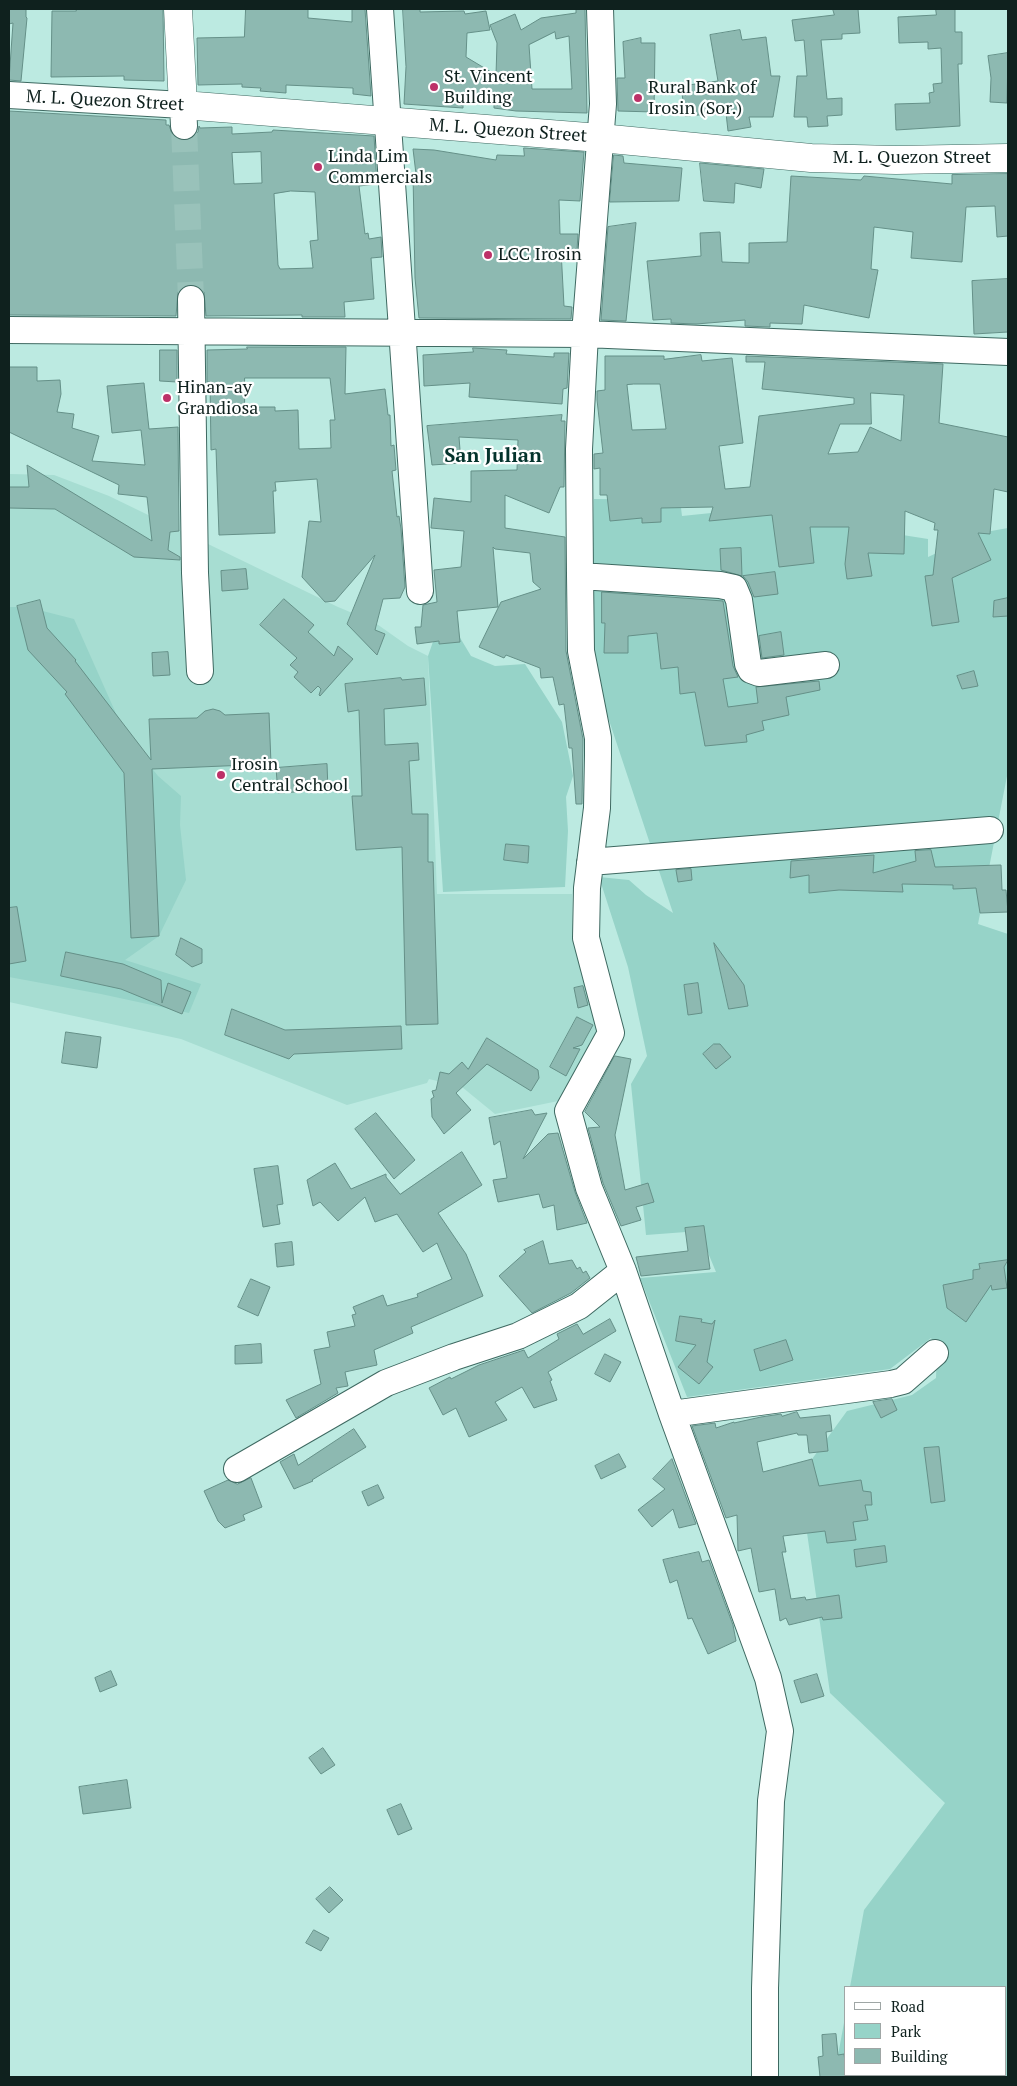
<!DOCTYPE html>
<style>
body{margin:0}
#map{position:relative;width:1017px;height:2086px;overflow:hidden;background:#bceae1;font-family:"PT Serif",serif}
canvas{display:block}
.frame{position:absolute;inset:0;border:10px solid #0f211e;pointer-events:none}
.legend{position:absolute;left:844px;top:1986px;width:162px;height:90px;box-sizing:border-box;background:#fff;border:1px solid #9fa6a5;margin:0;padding:6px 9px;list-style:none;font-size:15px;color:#0f211e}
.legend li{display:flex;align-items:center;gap:10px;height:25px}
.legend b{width:25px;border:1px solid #9fa6a5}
</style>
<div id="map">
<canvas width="1017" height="2086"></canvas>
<div class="frame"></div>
<ul class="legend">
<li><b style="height:6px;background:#fff"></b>Road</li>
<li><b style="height:14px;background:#96d3c8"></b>Park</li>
<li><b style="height:14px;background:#8db9b1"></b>Building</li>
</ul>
</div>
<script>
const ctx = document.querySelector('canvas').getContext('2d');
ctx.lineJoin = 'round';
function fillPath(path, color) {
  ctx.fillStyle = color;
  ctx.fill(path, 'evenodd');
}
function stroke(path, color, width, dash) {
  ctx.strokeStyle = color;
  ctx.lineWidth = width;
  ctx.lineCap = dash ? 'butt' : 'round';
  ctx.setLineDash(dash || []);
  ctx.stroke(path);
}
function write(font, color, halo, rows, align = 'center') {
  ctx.font = font + ' "PT Serif",serif';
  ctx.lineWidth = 4.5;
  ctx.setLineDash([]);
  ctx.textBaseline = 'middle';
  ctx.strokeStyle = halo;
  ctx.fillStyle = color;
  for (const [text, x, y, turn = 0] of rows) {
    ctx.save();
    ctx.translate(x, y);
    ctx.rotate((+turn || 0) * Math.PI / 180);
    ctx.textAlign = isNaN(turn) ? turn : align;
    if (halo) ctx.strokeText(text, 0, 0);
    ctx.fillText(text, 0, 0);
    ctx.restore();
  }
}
const built = new Path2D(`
 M9 474 54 475 109 496 338 607 374 622 408 646 428 656 437 894H572V935L603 1031 563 1100 495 1114 462 1087 429 1079 427 1083 347 1105 181 1039 9 1002Z`);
const green = new Path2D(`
 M594 499 680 500 682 516 809 503 839 525 928 539V557L980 533 1008 528V771L978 924 1008 934V2077H834L846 2012V2075H1006V1987H850L864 1910 945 1803 830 1693 799 1477 847 1411 912 1395 936 1378 937 1350 931 1338 890 1369 687 1397 640 1278 716 1272 699 1231 646 1235 631 1084 647 1056 628 967 599 877 629 880 646 895 673 913 597 684 592 640Z
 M9 607H27L74 619 126 736 158 776 181 796 180 825 186 880 159 936 125 960 201 984 189 1013 101 994 9 977Z
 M435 636H459L471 656 495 666 525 664 562 722 573 776 566 797 568 831 565 887 443 892 428 656Z`);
const building = new Path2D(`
 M9 9H26V17L27 18 21 81 9 80 13 23 9 24Z
 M76 9H163L164 81 124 80V76L51 77 52 11H76Z
 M246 9H308V18L352 22V9H365L371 96 353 94V88L286 85V93L260 91 261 88 242 87V84L198 85 197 38 244 37Z
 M403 9H420V12L464 11 465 14 486 11 490 30 467 33 466 57 496 75 497 43 490 25 515 14 521 30 541 18 576 13V9H585L587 113 516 111 494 108V96L463 100V108L404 104 406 67ZM555 32 556 39 569 36 572 89H532L529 45Z
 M833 9H858L860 33 842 34V39L821 40 827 99 842 98V115L827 116 828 126 808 127 807 117H794L797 76H807L804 40 795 41 792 20 834 15Z
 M936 9H955V32H962V64H958L960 126 896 130 895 104 930 103 929 93 934 92 933 84 942 83 941 48 928 49V42L899 43 898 17 936 15Z
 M740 30 742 40 766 37 771 76H780L773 117H749L751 127 728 131 726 113 685 116 681 86 718 81 710 35Z
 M641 38V43H655L654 112 618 111 617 78H625L623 42Z
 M1008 53 1007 103 990 102 991 78 988 56Z
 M9 111 166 120V125H169L172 134 178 140 184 141 192 138 198 132 199 126 200 128 232 127V134L272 132 273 130 374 136 377 184 359 186 365 234 368 233 369 239 381 237 382 257 371 258 374 299 344 302 345 317H302V315L206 316 204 292 198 286 190 284 183 286 178 292 176 316 9 315ZM261 152 262 183 234 184 232 153ZM291 191 315 192 318 240 310 241 313 268 280 269 278 265 274 194Z
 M524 148 584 152 580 201 559 200 560 234H578L577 250H561L564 306 572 307 571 319 419 318 415 278 413 174H416L413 149 434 150 496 160 497 155 524 156Z
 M614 155 623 156 624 163 682 168 679 201 610 202Z
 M700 163 764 169 761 188 735 183 734 203 704 201Z
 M1008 174V236L997 237 995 206 966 207 962 262 911 258 913 232 874 227 871 269 878 270 869 318 804 305 802 324 770 323V327L745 326V320L696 324 671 323V319L653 320 647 261 701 256 700 233 720 232 722 262 749 263V243L787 242 791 176 861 180 864 176 952 184V175Z
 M636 223 626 321 601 320 608 227Z
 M1008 279V332L974 334 972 281Z
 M247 347H346L345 394 385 389 388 415H390L391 446 394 445 396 470 392 471 397 517 399 516 401 529 405 587 400 598 383 599 375 630 385 634 377 655 347 624 375 555 335 601 325 602 302 577 309 521 321 522 317 479 275 482 276 491H273L275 533 219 535 216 449 211 450 210 382H207V350L247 349ZM245 378H330L335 420H330L331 448 299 449 298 410 275 411V407H245Z
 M473 348 507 350 506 354 554 357V353H569L567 388 563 389 562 404 469 397 470 383 424 386 423 355 473 352Z
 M160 350H177V382L160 381Z
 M701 355 702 361 732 358 743 443 719 446 725 489 750 487 759 416 854 404V398L762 389 765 362H746V356L943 364 939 423 1008 437V492L994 489 990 534 978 533 991 560 952 578 959 622 932 626 925 576 933 575 938 530H934L935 523 905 511 904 554 868 553 872 576 847 579 845 564 849 527H810L814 563 779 567 772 515 709 521 713 507 661 508V522L642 523V518L610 521 607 495H600V468L594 469V454L603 453 597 400V391L605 390V356H664V359ZM634 384H660L666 429 632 430 627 385ZM871 393 904 395 901 441 870 427 858 452 828 454 840 424H871Z
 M9 367H37V381L60 380 61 394 57 412 74 414 72 428 99 436 92 461 145 465 141 430 112 433 107 386 144 383 149 429 178 427 179 531 170 532 168 550 180 557V560L134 557 55 509 9 508V487H29L27 465 152 541 147 497 118 494 119 485 9 432Z
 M562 415 561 421H565L564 487H560L549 513 505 495V528L565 537 566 651 583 739 582 804H576L572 748H569L564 704 559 705 553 677 541 678 540 668 506 655 504 658 479 647 501 602 541 589 533 582 530 553 495 549 493 547 498 607 457 611 460 642 439 644V641L417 644 415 627H421L423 605 437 602 434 570 461 567 464 531 431 528 434 498 471 502V471L517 470 518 440 459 437 461 463 432 465 427 426Z
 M741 548 742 576 721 570 720 549Z
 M246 569 248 589 222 591 221 571Z
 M775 572 778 594 754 597 748 582 743 576Z
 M602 592 723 601 733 666 738 677 723 679 728 707 758 703 756 687 819 681 820 690 786 697 789 715 762 721 764 730 746 735 747 742 705 746 695 692 680 694 678 667 661 669 657 633 628 636V653H604L605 623H602Z
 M1008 598V616L993 617 994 601Z
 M284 599 314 625 308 632 334 656 338 646 353 659 320 696 319 695 321 689 318 686 311 693 294 677 298 672 290 665 297 658 260 625Z
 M40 600 47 628 76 660 75 661 151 760 149 719 197 718 205 711 213 709 220 711 225 715 269 713 271 764 152 769 159 936 131 938 124 773 65 694 67 692 28 650 17 606Z
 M781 632 784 655 762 658 759 636Z
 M168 652 170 675 153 676 152 653Z
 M974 671 978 686 962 689 957 676Z
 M401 678 402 680 424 678 426 705 384 709 385 745 418 743 419 760 409 761 412 814H428V862H433L438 1024 406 1025 402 847 356 850 352 796H362L359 710 348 712 345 684Z
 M327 764 328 790 278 793 276 768Z
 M506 844 529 846 528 863 504 860Z
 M931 850 935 867 1001 865 1002 890H1006L1008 912 980 913 976 888 953 889V885L902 884 903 892 839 890 809 893V875L790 878 791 861 874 855 873 873 916 861 915 851Z
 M691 869 692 880 678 882 676 870Z
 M17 907 26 961 9 964V908Z
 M181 938 202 949V963L192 967 176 955Z
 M714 943 744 985 748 1006 729 1009Z
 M66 952 123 964 161 980 162 1003 168 983 191 992 182 1014 121 989 61 976Z
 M698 983 702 1013 688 1015 684 985Z
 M583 986 588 1005 578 1008 574 988Z
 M232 1009 285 1030 401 1026 402 1049 294 1054 289 1059 225 1035Z
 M577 1017 593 1025 582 1045 573 1048 580 1049 566 1076 550 1067Z
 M66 1032 101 1037 97 1068 62 1063Z
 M487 1038 538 1070 539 1078 531 1091 487 1064 456 1093 471 1110 444 1134 432 1117 431 1099 434 1097 432 1091 436 1090 440 1072 449 1074 462 1062 468 1069Z
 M714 1044H720L731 1057 716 1069 703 1054Z
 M615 1056 631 1059 615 1135 625 1190 648 1183 654 1202 636 1207 641 1220 621 1226 603 1183 588 1128 600 1127 585 1112Z
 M532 1110 535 1115 547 1113 523 1159 548 1134 558 1133 575 1192 587 1223 557 1230 554 1205 543 1208 539 1194 498 1202 493 1180 507 1178 500 1141 494 1145 489 1118Z
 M376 1113 415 1160 394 1179 355 1129Z
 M462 1152 482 1185 438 1213 466 1254 483 1296 411 1327 413 1333 374 1350 377 1365 345 1372 348 1386 336 1388 338 1393 296 1418 286 1400 321 1384 314 1350 330 1347 327 1332 355 1326 352 1315 356 1314 353 1307 383 1295 387 1306 418 1297 417 1294 452 1279 437 1243 423 1252 397 1214 375 1222 365 1197 338 1221 320 1202 313 1206 307 1180 335 1163 351 1189 386 1174V1177L400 1194Z
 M278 1166 283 1204 277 1205 280 1224 263 1227 254 1169Z
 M704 1226 710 1269 641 1276 636 1257 688 1251 685 1228Z
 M543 1241 549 1264 572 1260 577 1269 580 1267 583 1273 586 1271 590 1278 571 1293 532 1313 499 1276 526 1252 524 1250Z
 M292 1242 294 1265 277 1267 275 1244Z
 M1008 1260 1004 1267 1007 1288 992 1290 991 1285 966 1322 947 1308 943 1285 973 1279V1270L980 1269 979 1264Z
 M251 1279 270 1287 258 1316 238 1307Z
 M680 1316 702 1319 701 1322 712 1324 715 1320 707 1362 713 1367 699 1384 678 1367 696 1345 676 1341Z
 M610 1319 616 1331 548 1372 552 1380 550 1381 557 1400 534 1408 522 1387 495 1402 507 1420 469 1437 456 1408 443 1415 429 1388 450 1377 451 1379 479 1365 524 1350 528 1358 559 1339 557 1334 577 1324 583 1334Z
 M786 1340 793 1360 760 1371 754 1350Z
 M261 1344 262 1363 235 1364V1346Z
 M605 1354 621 1362 610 1382 595 1374Z
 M892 1399 897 1410 881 1418 873 1402Z
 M797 1412 800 1418 830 1415 832 1431 826 1432 828 1451 809 1453 807 1435H798L797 1433 757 1442 763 1472 812 1459 819 1486 861 1480 863 1491 871 1492 872 1505H865L868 1520 853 1522 856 1540 827 1543 825 1531 783 1536 786 1552H782L791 1599 805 1597 806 1600 839 1595 842 1618 823 1620 822 1617 789 1625 786 1618 780 1621 775 1589 759 1592 751 1548 738 1551 737 1515 726 1518 692 1426 715 1423 716 1428 734 1422V1423L761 1417 781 1414 782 1416Z
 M354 1429 366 1447 312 1480 313 1481 294 1489 280 1462 294 1454 298 1465Z
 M939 1447 945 1501 931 1503 924 1448Z
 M619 1454 626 1467 601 1479 595 1466Z
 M672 1459 696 1524 679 1528 673 1509 652 1527 638 1510 665 1489 653 1479Z
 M251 1478 262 1507 243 1515 245 1520 225 1528 218 1521 204 1491 228 1480 237 1484Z
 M378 1485 384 1498 368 1506 362 1492Z
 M885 1546 887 1562 856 1567 854 1550Z
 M699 1552 702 1562 709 1560 733 1625 736 1641 708 1654 692 1618 688 1619 677 1580 670 1583 663 1560Z
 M111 1671 117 1685 100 1692 95 1678Z
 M817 1674 824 1696 801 1703 794 1681Z
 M323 1748 335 1765 321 1774 309 1758Z
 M127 1780 131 1808 83 1814 79 1787Z
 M401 1804 412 1829 398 1835 387 1810Z
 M330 1887 343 1900 329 1913 316 1899Z
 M314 1930 329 1938 321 1951 306 1943Z
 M836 2034 838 2055 844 2054 847 2077H820L818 2057 823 2056 822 2035Z`);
const minorTunnel = new Path2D(`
 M184 126 191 299`);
const minor = new Path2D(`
 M380 9 420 591
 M600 9 603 104 585 334 579 449 580 576 581 651 598 738V755L597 808 587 888 586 938 611 1033 568 1111 589 1188 623 1271 672 1414 768 1678 780 1731 771 1801 765 1988V2077
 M9 95 183 105 184 126
 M191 299 195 573 200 671
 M9 330 585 334 1008 352
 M580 576 720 585 734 588 739 600 748 664 751 670 759 673 826 665
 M590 862 990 830
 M672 1414 891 1384 903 1381 935 1353
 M237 1469 386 1383 454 1357 518 1336 579 1306 623 1271`);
const major = new Path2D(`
 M178 9 183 105 600 138 811 158 896 160 1008 158`);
const markers = [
 [434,87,5,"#bd3168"],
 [638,98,5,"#bd3168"],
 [318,167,5,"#bd3168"],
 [488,255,5,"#bd3168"],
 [167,398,5,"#bd3168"],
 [221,775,5,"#bd3168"]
];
const poiNames = [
 ["St. Vincent",444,77],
 ["Building",444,98],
 ["Rural Bank of",648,88],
 ["Irosin (Sor.)",648,109],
 ["Linda Lim",328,157],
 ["Commercials",328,178],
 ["LCC Irosin",498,255],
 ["Hinan-ay",177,388],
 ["Grandiosa",177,409],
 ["Irosin",231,765],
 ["Central School",231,786]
];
const streetNames = [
 ["M. L. Quezon Street",105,101,3],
 ["M. L. Quezon Street",508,131,4],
 ["M. L. Quezon Street",912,158]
];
const quarterNames = [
 ["San Julian",493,456]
];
fillPath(built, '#a7ddd2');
fillPath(green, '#96d3c8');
fillPath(building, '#8db9b1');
stroke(building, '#659088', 1);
stroke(minorTunnel, '#99c2ba', 26, [26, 13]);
stroke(minor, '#3e6961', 28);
stroke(major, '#3e6961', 29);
stroke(minor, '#fff', 26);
stroke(major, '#fff', 28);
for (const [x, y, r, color] of markers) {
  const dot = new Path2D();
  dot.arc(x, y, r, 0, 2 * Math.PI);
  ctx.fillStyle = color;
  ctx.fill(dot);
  stroke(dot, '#fff', 2);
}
write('18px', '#0f211e', '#fff', poiNames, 'left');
write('18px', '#0f211e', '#fff', streetNames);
write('bold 20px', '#04332c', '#fff', quarterNames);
</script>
